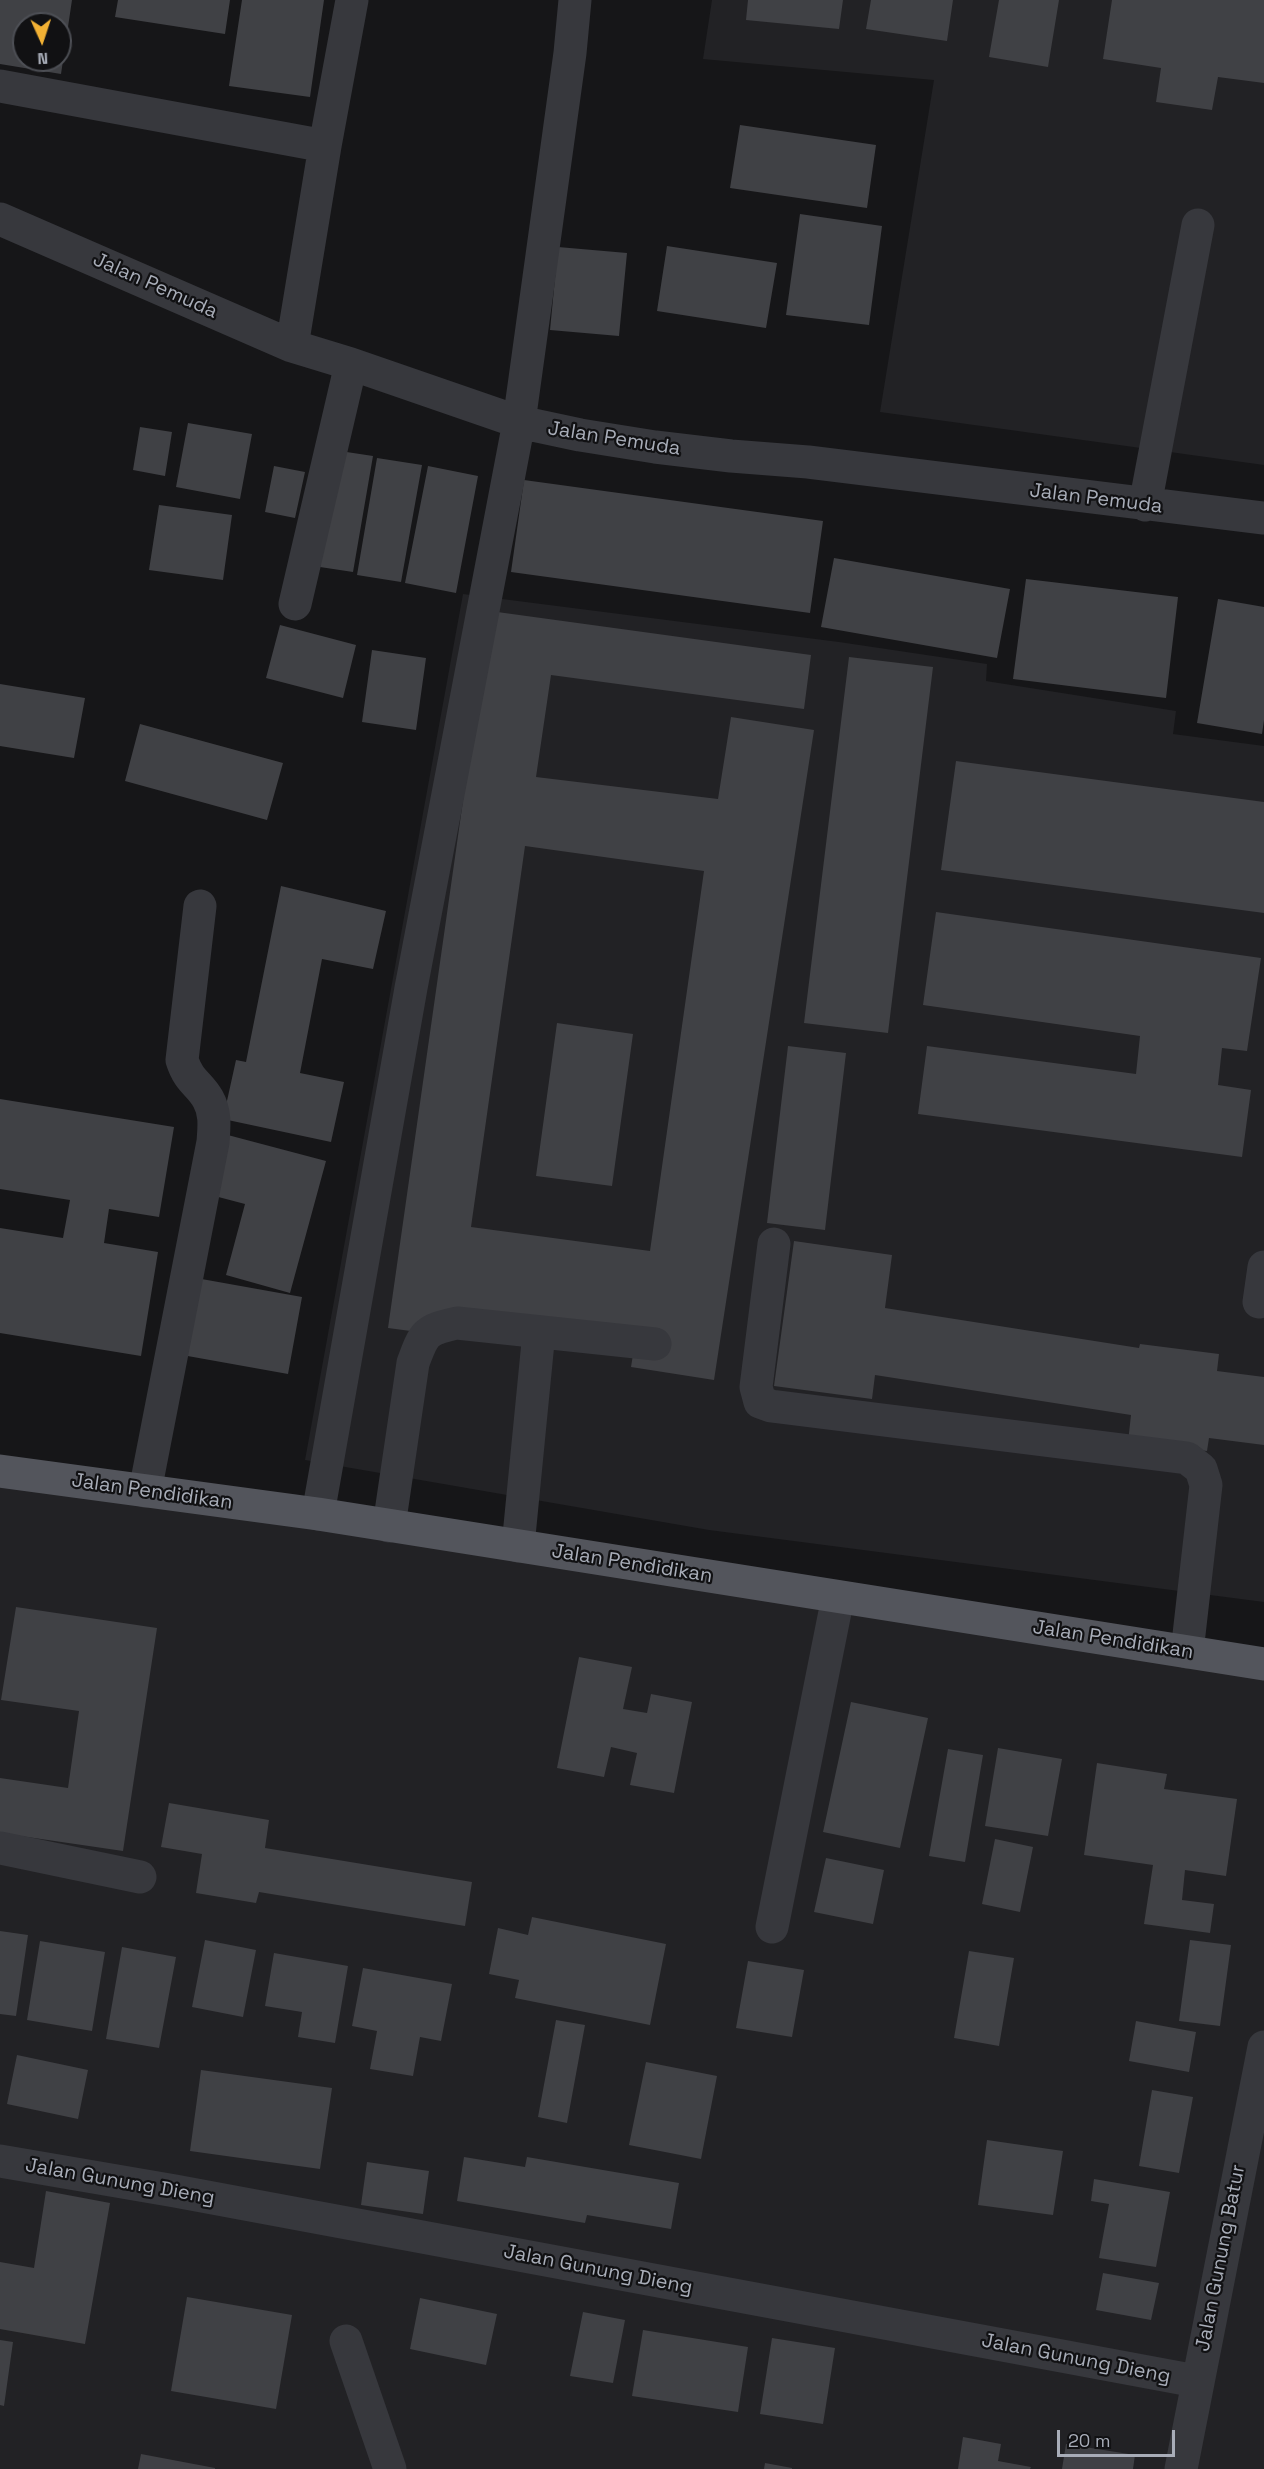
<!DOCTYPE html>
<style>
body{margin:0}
#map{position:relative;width:1264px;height:2469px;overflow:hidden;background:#161618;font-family:"Space Grotesk",sans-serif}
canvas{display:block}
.north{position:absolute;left:12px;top:12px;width:60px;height:60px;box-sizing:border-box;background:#111113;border:2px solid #4d4f55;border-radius:50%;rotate:177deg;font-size:16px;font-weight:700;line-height:24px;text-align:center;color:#a8adb8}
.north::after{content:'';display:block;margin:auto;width:21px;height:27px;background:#f2b134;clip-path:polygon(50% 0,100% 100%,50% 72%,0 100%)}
.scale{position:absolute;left:1057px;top:2430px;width:118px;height:27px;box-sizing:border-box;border:3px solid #a8adb8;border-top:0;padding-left:8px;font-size:18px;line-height:21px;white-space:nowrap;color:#a8adb8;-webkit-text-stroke:4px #111113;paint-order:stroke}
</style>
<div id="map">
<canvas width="1264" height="2469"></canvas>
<div class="north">N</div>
<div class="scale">20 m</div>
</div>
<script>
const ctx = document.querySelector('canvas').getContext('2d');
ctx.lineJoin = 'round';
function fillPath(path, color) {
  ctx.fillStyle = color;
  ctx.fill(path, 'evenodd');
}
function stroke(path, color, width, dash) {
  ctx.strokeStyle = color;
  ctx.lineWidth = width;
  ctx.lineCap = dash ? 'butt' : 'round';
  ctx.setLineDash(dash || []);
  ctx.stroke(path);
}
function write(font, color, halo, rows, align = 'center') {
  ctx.font = font + ' "Space Grotesk",sans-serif';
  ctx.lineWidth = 4.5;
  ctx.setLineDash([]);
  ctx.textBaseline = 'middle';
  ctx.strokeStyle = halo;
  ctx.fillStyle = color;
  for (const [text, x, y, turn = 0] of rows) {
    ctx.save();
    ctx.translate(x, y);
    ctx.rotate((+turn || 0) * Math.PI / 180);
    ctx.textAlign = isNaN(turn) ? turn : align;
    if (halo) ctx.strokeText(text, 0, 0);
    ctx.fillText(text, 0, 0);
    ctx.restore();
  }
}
const built = new Path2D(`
 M712 0H1264V465L880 412 934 80 703 59Z
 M463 594 839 642 987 664 986 681 1176 711 1173 734 1264 746V1602L709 1530 305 1460Z
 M0 1482 1264 1669V2469H0Z`);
const building = new Path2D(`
 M0 0H72L61 74 0 64ZM24 24H60V60H24Z
 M118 0H230L225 34 115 17Z
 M242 0H324L310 97 229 86Z
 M748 0H843L839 29 746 20Z
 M871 0H953L947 41 866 29Z
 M999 0H1059L1048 67 989 57Z
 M1112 0H1264V83L1218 77 1212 110 1156 102 1161 68 1103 59Z
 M740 125 876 145 867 208 730 188Z
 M800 214 882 226 869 325 786 315Z
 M667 246 777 263 766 328 657 311Z
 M558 247 627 253 619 336 550 330Z
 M188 423 252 434 240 499 176 487Z
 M140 427 172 432 165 476 133 470Z
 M340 451 373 456 353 572 320 567Z
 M377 458 422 465 401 582 357 575Z
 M274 466 305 472 295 518 265 512Z
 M428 466 478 476 456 593 405 583Z
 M524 480 823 521 810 613 511 572Z
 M159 505 232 515 223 580 149 570Z
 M834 558 1010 589 997 658 821 627Z
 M1026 579 1178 597 1166 698 1013 679Z
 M1218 599 1264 607V720L1262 734 1197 723Z
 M490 611 811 655 804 709 551 675 536 777 718 799 731 717 814 730 714 1380 631 1367 636 1336 456 1337 388 1328ZM525 846 704 871 650 1251 471 1227Z
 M280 625 356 645 343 698 266 678Z
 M372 650 426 658 416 730 362 722Z
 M849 657 933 667 888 1033 804 1023Z
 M0 684 85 698 74 758 0 746Z
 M140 724 283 763 267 820 125 781Z
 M956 761 1264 802V913L941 870Z
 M281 886 386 911 373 969 322 959 300 1073 344 1082 331 1142 223 1119 236 1060 246 1062Z
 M936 912 1261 958 1247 1051 1222 1048 1218 1085 1251 1090 1242 1157 918 1114 927 1046 1136 1074 1140 1036 923 1005Z
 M557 1023 633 1034 612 1186 536 1176Z
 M788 1046 846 1053 825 1230 767 1223Z
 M0 1099 174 1127 159 1217 109 1209 104 1243 158 1252 141 1356 0 1333V1228L63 1238 70 1200 0 1189Z
 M224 1134 326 1161 290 1293 226 1275 245 1204 207 1194Z
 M794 1241 892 1255 885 1308 1139 1348 1140 1344 1219 1354 1217 1371 1264 1377V1445L1209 1438 1207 1451 1128 1442 1131 1415 875 1375 872 1399 774 1386Z
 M196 1278 302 1297 288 1374 182 1355Z
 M16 1607 157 1628 123 1851 0 1833V1778L68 1788 79 1711 1 1700Z
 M579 1657 632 1667 623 1709 647 1713 651 1694 692 1702 674 1793 630 1785 637 1753 611 1747 604 1777 557 1768Z
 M851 1702 928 1718 900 1848 823 1832Z
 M998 1748 1062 1759 1048 1836 985 1826Z
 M948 1749 983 1755 965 1862 929 1856Z
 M1097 1763 1167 1774 1164 1789 1237 1799 1226 1876 1185 1870 1182 1900 1214 1904 1210 1933 1144 1924 1153 1865 1084 1855Z
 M169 1803 269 1820 265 1848 472 1882 465 1926 259 1892 256 1903 196 1893 202 1854 161 1847Z
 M995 1839 1033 1847 1020 1912 982 1904Z
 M826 1858 884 1870 873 1924 814 1912Z
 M532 1917 666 1944 650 2025 515 1998 519 1980 489 1974 498 1928 528 1935Z
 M0 1931 28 1935 16 2016 0 2014Z
 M205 1940 256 1950 243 2017 192 2007Z
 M1190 1940 1231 1945 1220 2026 1179 2021Z
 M40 1941 105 1952 92 2031 27 2020Z
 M122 1947 176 1957 159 2048 106 2039Z
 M969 1951 1014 1958 999 2046 954 2038Z
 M274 1953 348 1966 335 2043 298 2037 302 2012 265 2006Z
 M748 1961 804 1970 792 2037 736 2028Z
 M363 1968 452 1984 441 2041 420 2037 413 2076 370 2069 377 2031 352 2026Z
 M556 2020 585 2025 567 2123 538 2117Z
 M1136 2021 1196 2032 1189 2072 1129 2061Z
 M17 2055 88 2070 78 2119 7 2104Z
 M646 2062 717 2076 701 2159 629 2145Z
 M201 2070 332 2088 320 2169 190 2151Z
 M1152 2090 1193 2097 1179 2173 1139 2166Z
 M987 2140 1063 2151 1053 2215 978 2205Z
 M464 2157 525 2167 527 2157 679 2183 671 2229 587 2215 585 2223 457 2201Z
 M367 2162 429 2171 423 2214 361 2205Z
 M1094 2179 1170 2192 1156 2267 1099 2258 1109 2204 1091 2201Z
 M46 2191 110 2203 85 2344 0 2329V2262L34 2268Z
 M1103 2273 1159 2283 1151 2320 1096 2310Z
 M187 2297 292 2315 276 2409 171 2391Z
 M420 2298 497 2314 486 2365 410 2349Z
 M583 2312 625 2320 613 2383 570 2376Z
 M643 2330 748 2347 738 2412 632 2396Z
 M772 2338 835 2348 823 2424 760 2414Z
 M0 2340 13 2342 4 2406 0 2405Z
 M963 2437 1001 2444 998 2461 1031 2467 1030 2469H958Z
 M1066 2444 1135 2455 1133 2469H1062Z
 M141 2454 215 2468V2469H138Z
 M765 2463 792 2468V2469H764Z`);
const minor = new Path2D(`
 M0 86 325 146 292 346
 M325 146 352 0
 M0 219 292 346 351 364 519 422 580 435 655 447 731 456 808 462 1264 518
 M1145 505 1198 225
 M295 604 351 364
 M774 1244 756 1387 760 1402 771 1406 1187 1458 1201 1469 1206 1485 1187 1652
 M1259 1302 1264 1267
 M145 1491 213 1142C214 1128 216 1113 208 1099 199 1083 189 1082 182 1060L200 906
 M318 1514 411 988 519 422 570 53 575 0
 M389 1526 413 1363C424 1333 425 1330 457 1323L655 1344
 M518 1546 539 1332
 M0 1848 140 1877
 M772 1927 838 1597
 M0 2161 175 2191 1196 2381
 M346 2341 390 2469
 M1181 2469 1264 2047`);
const major = new Path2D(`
 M0 1471 318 1514 1264 1664`);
const streetNames = [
 ["Jalan Pemuda",155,286,24],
 ["Jalan Pemuda",614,439,9],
 ["Jalan Pemuda",1096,499,7],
 ["Jalan Pendidikan",152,1492,8],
 ["Jalan Pendidikan",632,1564,9],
 ["Jalan Pendidikan",1113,1640,9],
 ["Jalan Gunung Dieng",120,2182,10],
 ["Jalan Gunung Batur",1221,2258,-79],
 ["Jalan Gunung Dieng",598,2270,11],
 ["Jalan Gunung Dieng",1076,2359,11]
];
fillPath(built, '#222225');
fillPath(building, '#404145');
stroke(minor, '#37383d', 33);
stroke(major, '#53555c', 33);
write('20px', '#a8adb8', '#111113', streetNames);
</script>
